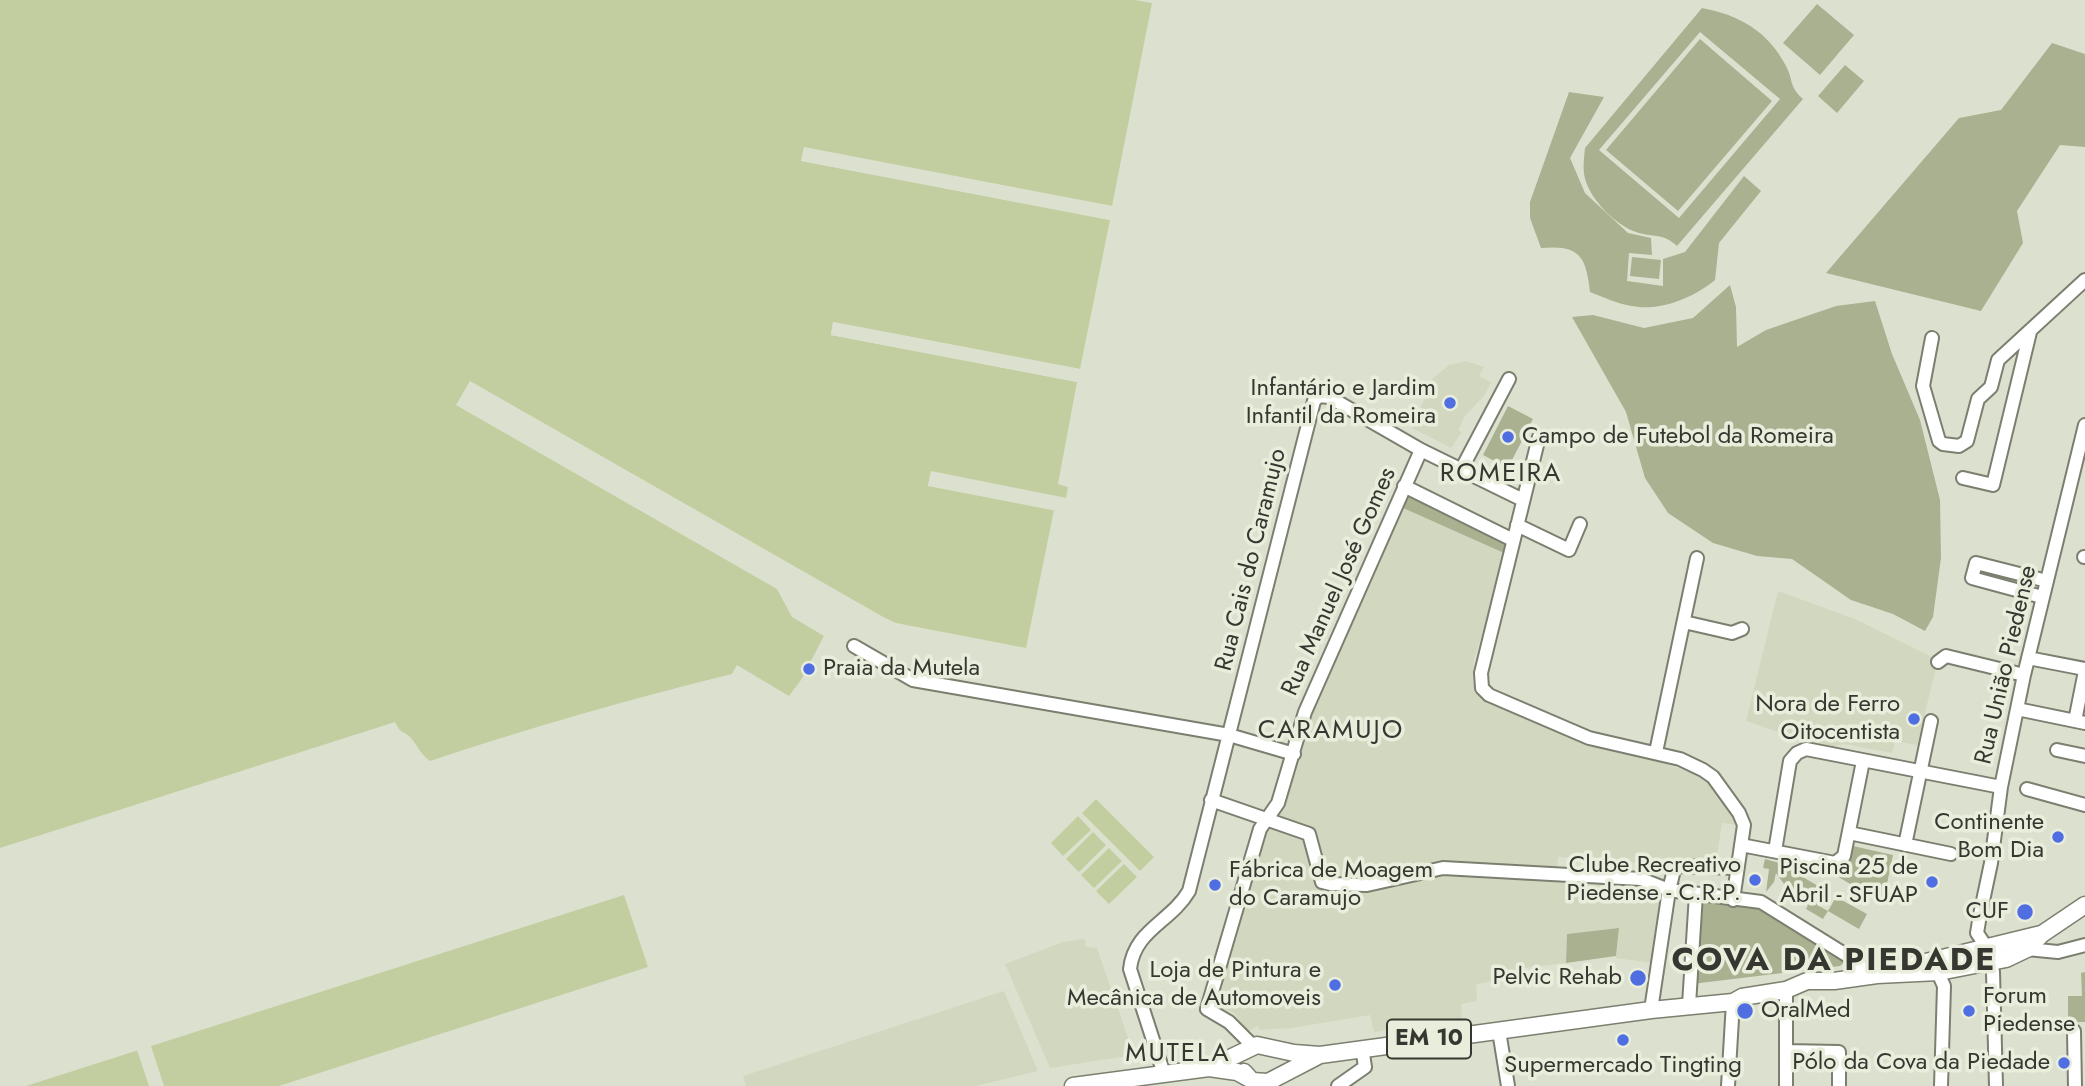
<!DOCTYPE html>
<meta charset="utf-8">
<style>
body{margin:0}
canvas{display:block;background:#dce1cf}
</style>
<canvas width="2085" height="1086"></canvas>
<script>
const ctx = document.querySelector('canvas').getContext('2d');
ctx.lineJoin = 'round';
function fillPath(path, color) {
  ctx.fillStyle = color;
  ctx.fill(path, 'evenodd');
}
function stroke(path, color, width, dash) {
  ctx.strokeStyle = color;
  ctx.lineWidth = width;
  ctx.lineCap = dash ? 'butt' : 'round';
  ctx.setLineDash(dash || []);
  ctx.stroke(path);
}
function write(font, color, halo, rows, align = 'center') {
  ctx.font = font + ' Jost,sans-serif';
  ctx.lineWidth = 7;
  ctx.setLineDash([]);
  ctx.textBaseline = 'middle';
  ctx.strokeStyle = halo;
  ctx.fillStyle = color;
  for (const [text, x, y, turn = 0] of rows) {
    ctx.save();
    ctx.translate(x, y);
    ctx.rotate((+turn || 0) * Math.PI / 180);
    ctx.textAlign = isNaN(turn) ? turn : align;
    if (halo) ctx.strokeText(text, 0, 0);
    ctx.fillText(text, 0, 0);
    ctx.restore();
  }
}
const built = new Path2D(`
 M1466 361 1484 367 1479 376 1491 382 1484 396 1465 416 1458 430 1462 432 1451 448 1412 428 1433 378 1449 365Z
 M1400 507 1504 553 1498 586 1474 659 1473 682 1476 691 1485 701 1593 747 1634 753 1710 779 1740 825 1722 823 1716 862H1677L1676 858 1643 859 1641 863 1558 857 1557 869 1446 864 1375 868 1376 879 1330 878 1326 875 1316 829 1278 817 1309 724V714Z
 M1778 591 1855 619 1938 660 1917 745 1895 741 1892 753 1844 744 1825 748 1746 721Z
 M1267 824 1303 838 1309 846 1322 890 1361 892 1440 874 1624 887 1625 885 1661 894 1653 963 1616 958 1619 928 1567 934 1566 963 1516 969 1518 978 1476 984 1477 1001 1461 1004 1462 1021 1374 1032 1370 1015 1291 1028 1260 1030 1258 1026 1248 1031 1233 1012 1213 1006Z
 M1085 939 1086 947 1097 948 1134 1055 1050 1068 1005 964 1063 942Z
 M1004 991 1038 1071 976 1086H746L743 1076Z`);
const green = new Path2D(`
 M1817 4 1854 35 1820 75 1783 43Z
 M1702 8C1739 15 1768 31 1786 66 1794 81 1788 85 1803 99L1677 246C1662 232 1653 238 1636 232 1616 225 1593 202 1586 182 1582 171 1584 159 1585 148ZM1700 32 1780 99 1679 218 1599 150Z
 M1700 39 1772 101 1678 211 1606 150Z
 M2052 43 2085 54V147L2060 145 2017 211 2023 243 1981 311 1826 273 1959 118 2001 110Z
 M1845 65 1864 81 1837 113 1818 96Z
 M1569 92 1604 97 1570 158 1585 193 1628 233 1651 238 1652 255 1629 253 1627 281 1663 286V259L1685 252 1744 176 1761 191 1719 243 1715 280C1695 297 1660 312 1632 306 1618 304 1603 297 1590 292 1586 255 1579 245 1541 248L1530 218V202Z
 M1632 257 1661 260 1659 279 1630 276Z
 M1730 285 1736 307 1737 347 1766 330 1836 306 1875 301 1892 354 1920 420 1940 500 1941 558 1933 617 1925 631 1893 614 1851 600 1792 559 1757 556 1713 543 1668 513 1645 478 1626 412 1572 317 1593 315 1644 328 1693 318Z
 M1508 406 1533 419 1508 468 1483 455Z
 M1409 495 1506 543 1504 553 1403 508Z
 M1853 846 1893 855 1883 903 1828 871 1829 868C1844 871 1850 859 1853 846Z
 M1765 859 1779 863 1825 890 1817 905 1828 911 1836 897 1867 914 1859 929 1828 911 1823 919 1806 909 1808 905 1801 901 1803 896 1784 884 1776 873 1774 882 1766 892 1769 869 1763 868Z
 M1704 901 1760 907 1847 960 1840 966 1692 984 1701 903Z
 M1619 928 1616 956 1566 963 1567 934Z
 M2085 972V1022H2068V996H2082L2081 973Z`);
const water = new Path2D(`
 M0 0H1135L1152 3 1112 206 804 148 802 161 1110 220 1080 369 833 322 831 335 1077 382 1058 484 1068 487 1066 498 931 472 928 485 1054 510 1026 648 896 623 885 618 470 381 456 405 777 589 792 617 824 636 801 680 789 696 737 665 732 674C630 699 529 728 430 761 420 754 418 746 411 738 402 729 402 736 395 722L0 848Z
 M1096 799 1154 857 1140 871 1082 813Z
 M1078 816 1091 830 1063 856 1051 843Z
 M1093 832 1106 845 1079 872 1066 859Z
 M1109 848 1122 861 1094 888 1081 875Z
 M1124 864 1137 877 1109 904 1096 891Z
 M624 895 648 967 279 1086H26Z`);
const pier = new Path2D(`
 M804 147 1112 206 1111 209 807 151 805 158 1110 216V220L801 161Z
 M833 322 1080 369 1079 372 836 326 835 333 1078 379 1077 382 831 335Z
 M931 471 1066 498 1065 501 934 476 932 483 1054 507 1057 511 928 486Z
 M151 1046 164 1086H149L137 1050Z`);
const minor = new Path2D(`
 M1932 338 1923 386 1939 441 1943 444 1959 446 1967 441 1978 399 1991 387 1998 360 2085 280
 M1539 437 1481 673 1482 688 1489 695 1589 738 1680 759 1703 770 1713 777 1739 813 1744 825 1733 900
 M1461 470 1509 379
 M1963 478 1993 485 2030 332
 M1404 486 1513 540
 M1517 525 1569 550 1580 524
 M2084 557H2085
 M2042 597 1972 578 1976 563 2047 581
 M1684 622 1732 633 1742 629
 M854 646 913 680 1229 735 1294 754
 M2028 658 2085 669
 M1938 662 1946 656 2024 675
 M2017 709 2085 723
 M2075 721 2085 671
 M2057 750 2085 756
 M1656 752 1697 558
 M2027 789 2085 805
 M1211 800 1309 834 1322 882 1330 884 1367 885 1443 868 1641 879 1669 890 1761 902 1859 963 1863 977
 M1849 833 1951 854
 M1741 845 1835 863 1844 856 1863 761
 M1905 845 1931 721
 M1775 851 1790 761 1797 753 1806 749 2001 787
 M2027 949 2058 952 2085 945
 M1935 966 1944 986 1941 1086
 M1689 1005 1696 894
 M1651 1010 1669 890 1675 866 1737 868
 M1499 1031 1508 1086
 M2074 1031 2075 1086
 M1253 1046 1229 1022 1207 1009 1260 829 1278 803 1305 712 1421 450
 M1786 1051 1839 1052V1086
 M1164 1074 1130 969C1134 930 1171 922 1189 891L1314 401 1319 396 1329 397 1421 450 1523 500
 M1338 1086 1365 1067 1363 1054 1360 1049
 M1728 1086 1733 1002
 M1786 1086V990
 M1996 1086 1993 972 1987 948 1977 933 1980 915 1991 863 2001 787 2024 675 2085 425`);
const major = new Path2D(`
 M1893 970 2041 934
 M1209 1068 1257 1045 1294 1053 1320 1055 1651 1010 1733 1002 1742 997 1786 990 1807 981H1834L1877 975 1939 972 2006 959 2027 949 2042 934 2085 905
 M1244 1072 1252 1081 1268 1082 1320 1055
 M1073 1086 1209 1068 1237 1072 1248 1078`);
const markers = [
 [1450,403,7,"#4e6ee2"],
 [1508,437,7,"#4e6ee2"],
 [809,669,7,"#4e6ee2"],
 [1914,719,7,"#4e6ee2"],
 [2058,837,7,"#4e6ee2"],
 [1755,880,7,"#4e6ee2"],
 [1932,882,7,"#4e6ee2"],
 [1215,885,7,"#4e6ee2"],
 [2025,912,9,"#4e6ee2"],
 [1638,978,9,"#4e6ee2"],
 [1335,985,7,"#4e6ee2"],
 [1745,1011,9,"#4e6ee2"],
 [1969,1011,7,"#4e6ee2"],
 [1623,1040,7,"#4e6ee2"],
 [2064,1063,7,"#4e6ee2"]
];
const shields = [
 [1429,1039,84]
];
const shieldNames = [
 ["EM 10",1429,1039]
];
const poiNames = [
 ["Infantário e Jardim",1436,389],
 ["Infantil da Romeira",1436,417],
 ["Campo de Futebol da Romeira",1522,437,"left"],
 ["Praia da Mutela",823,669,"left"],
 ["Nora de Ferro",1900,705],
 ["Oitocentista",1900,733],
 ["Continente",2044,823],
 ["Bom Dia",2044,851],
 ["Clube Recreativo",1741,866],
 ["Piedense - C.R.P.",1741,894],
 ["Piscina 25 de",1918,868],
 ["Abril - SFUAP",1918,896],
 ["Fábrica de Moagem",1229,871,"left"],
 ["do Caramujo",1229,899,"left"],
 ["CUF",2009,912],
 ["Loja de Pintura e",1321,971],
 ["Mecânica de Automoveis",1321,999],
 ["Pelvic Rehab",1622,978],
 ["Forum",1983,997,"left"],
 ["Piedense",1983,1025,"left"],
 ["OralMed",1761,1011,"left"],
 ["Pólo da Cova da Piedade",2050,1063],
 ["Supermercado Tingting",1623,1066,"center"]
];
const streetNames = [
 ["Rua Cais do Caramujo",1252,560,-76],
 ["Rua Manuel José Gomes",1340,582,-66],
 ["Rua União Piedense",2007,665,-77]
];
const neighbourhoodNames = [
 ["ROMEIRA",1501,475],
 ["CARAMUJO",1331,732],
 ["MUTELA",1178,1055]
];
const districtNames = [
 ["COVA DA PIEDADE",1834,962]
];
fillPath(built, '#d1d8bf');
fillPath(green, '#a9b190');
fillPath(water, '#c2ce9f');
fillPath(pier, '#dce1cf');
stroke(minor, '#7b7f6f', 16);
stroke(major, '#7b7f6f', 19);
stroke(minor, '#fff', 12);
stroke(major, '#fff', 16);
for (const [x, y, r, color] of markers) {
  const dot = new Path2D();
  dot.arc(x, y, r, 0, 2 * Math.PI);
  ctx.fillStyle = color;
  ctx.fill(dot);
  stroke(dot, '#e9eedc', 2.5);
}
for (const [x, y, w] of shields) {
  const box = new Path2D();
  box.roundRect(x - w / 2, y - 19.5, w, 39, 5);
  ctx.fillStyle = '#e9eedc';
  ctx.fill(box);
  stroke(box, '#353730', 2);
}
write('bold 23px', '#353730', null, shieldNames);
write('24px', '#353730', '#e9eedc', poiNames, 'right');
write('24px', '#353730', '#e9eedc', streetNames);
ctx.letterSpacing = '2px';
write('26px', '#353730', '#e9eedc', neighbourhoodNames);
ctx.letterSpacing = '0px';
ctx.letterSpacing = '2px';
write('bold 32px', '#353730', '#e9eedc', districtNames);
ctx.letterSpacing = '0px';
</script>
